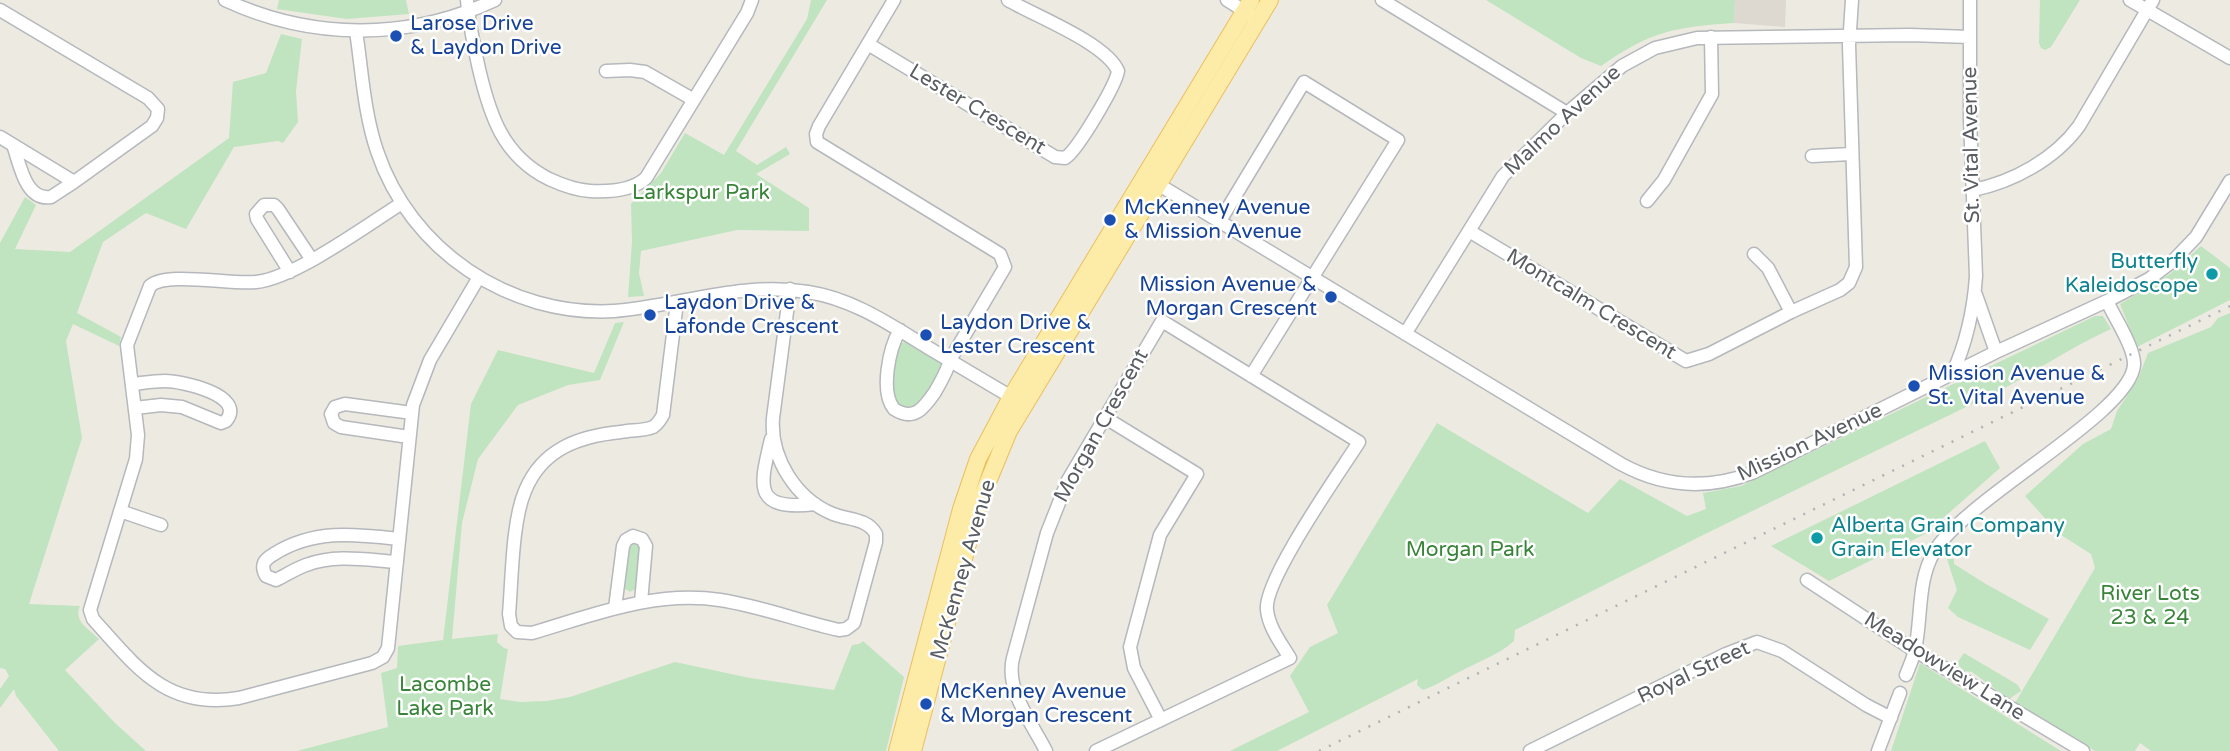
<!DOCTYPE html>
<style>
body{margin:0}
canvas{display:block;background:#edeae2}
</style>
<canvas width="2230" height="751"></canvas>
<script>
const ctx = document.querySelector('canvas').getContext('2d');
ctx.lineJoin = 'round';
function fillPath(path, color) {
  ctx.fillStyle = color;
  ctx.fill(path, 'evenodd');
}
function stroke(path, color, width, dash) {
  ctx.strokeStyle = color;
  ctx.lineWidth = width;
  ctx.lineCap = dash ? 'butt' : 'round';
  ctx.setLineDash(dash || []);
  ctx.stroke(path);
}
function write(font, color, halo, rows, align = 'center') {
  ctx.font = font + ' "Varela Round",sans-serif';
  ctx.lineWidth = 5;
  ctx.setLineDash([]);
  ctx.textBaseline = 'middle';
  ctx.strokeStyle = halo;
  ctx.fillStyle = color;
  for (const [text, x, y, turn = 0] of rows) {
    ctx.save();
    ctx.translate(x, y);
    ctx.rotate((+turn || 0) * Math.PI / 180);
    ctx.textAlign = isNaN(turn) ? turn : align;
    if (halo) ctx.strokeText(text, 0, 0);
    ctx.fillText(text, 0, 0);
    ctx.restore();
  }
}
const education = new Path2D(`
 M1735 0H1786L1785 27 1734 23Z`);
const green = new Path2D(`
 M279 0H406L409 14 347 19 277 9Z
 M811 0H827L736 151 757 165 786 147 790 154 756 174 809 208V231L737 230 641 251 639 273 644 296 628 297 632 242 631 204 661 173 685 133 724 155 807 19Z
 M1486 0H1735L1734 23C1675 27 1651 31 1601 66L1581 58Z
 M2040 0H2080L2051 47 2045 50 2041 48 2039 43Z
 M281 34 302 39 296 91 298 122 283 143 278 141 234 147 186 229 146 213 103 242 77 313 121 337 119 346 73 324 66 341 82 438 29 604 80 606C73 621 89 629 99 639L65 670 116 724 146 751H59L16 696 14 689 0 708V689L9 676 5 669 0 668V243L25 197 36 205 15 249 70 252 229 138 233 82 266 73Z
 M2201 246 2230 268V300L2137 347 2120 304 2170 274Z
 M2230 313V751H2151L2140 743 2135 751H2095L2015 703 2095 568 2091 554 2058 533 2025 496 2083 444 2111 429 2117 411 2138 379 2148 353 2211 327 2218 318Z
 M2095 316H2103L2111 329C2073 346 2039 369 2003 389L1705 534 1515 630 1514 641C1497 656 1479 661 1459 672 1447 678 1437 685 1423 690L1417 685 1418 679 1277 751H1230L1309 712 1290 676 1310 647 1338 633 1327 605 1437 423 1588 513 1620 479 1687 516 1706 509 1703 493 1741 486Z
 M624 322 600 380 568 385 518 405 478 459 462 523 452 639 498 634 497 642 504 648 508 649 500 699 520 702 547 701 570 697 675 662 750 678 834 690 852 645 859 644 863 641 904 677 886 751H297L388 727 381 673 397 668 398 646 443 640 471 404 498 350 594 373 615 323Z
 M906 342 938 361 941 364 942 369 921 405 909 411 896 406 891 395 896 349 901 343Z
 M1985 441 2000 468 1925 534 1829 581 1771 546Z
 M635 542 641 546 637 588 630 592 624 588 628 545Z
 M1947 559H1954V564L1986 584 2049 619 2030 650 1958 617 1948 608 1957 590Z
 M1964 653 2018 685 2021 691 2009 699 1972 672 1963 671 1957 663Z
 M1920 663 2061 751H1891Z`);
const minor = new Path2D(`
 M225 0C311 40 408 41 495 0
 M467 0C469 24 474 46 479 69 490 116 503 156 549 179 562 185 575 190 590 191 609 192 632 191 646 178L747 13 752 0
 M894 0 819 126 816 134 817 142 1000 254 1005 267 950 360C947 372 941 381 935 392 924 408 914 422 894 409 880 392 889 348 900 330
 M1227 0 1252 16
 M1382 0 1567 113
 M2130 0 2230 58
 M0 10 148 98 158 109 157 118 152 126 74 182
 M356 31C362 71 364 113 377 151 410 250 509 317 614 311 680 306 740 281 808 292 853 299 889 324 927 347 957 365 988 383 1018 401
 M868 44 1055 157 1065 158C1077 151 1116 85 1118 71 1106 43 1035 16 1008 0
 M606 71 630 70 645 72 694 100
 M0 137 74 182 51 197C25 201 20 164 13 145
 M1812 156 1851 154
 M1151 180 1621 464C1663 487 1707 490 1752 473L1996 352 2107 301 2149 279 2173 261 2196 237 2230 181
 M1973 190C2013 182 2055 159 2079 126L2153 0
 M1647 201 1664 180 1712 94 1711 37
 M402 203C366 226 295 278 256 282 231 285 166 271 150 286L127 345 138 435 136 459 90 610 93 619C137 668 167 710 239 698L372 663 383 657 388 648 413 405 430 360 479 277
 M1220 221 1304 82 1398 140 1251 376
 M1469 231 1686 361 1709 354 1791 312 1840 290 1849 283 1856 267 1849 45 1852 0
 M1754 254 1768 268 1791 312
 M290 272 257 219 256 214 264 205H274L278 209 312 260
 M1976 295 1996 352
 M677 302 663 415C660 420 658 424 653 427 644 431 630 430 621 432 579 436 542 449 525 491 512 521 512 580 509 614L511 626 517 632 532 633C593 615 655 590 720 600 760 606 799 621 839 630L846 629 854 623 876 542V534C867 518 848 520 833 514 796 499 770 458 773 418L790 289
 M1405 334 1503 176 1567 113 1622 66 1655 48 1697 38 1910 35 1970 37
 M1952 374C1966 345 1974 308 1976 276L1970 119V0
 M132 384C142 383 154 381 165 381 181 381 247 395 226 421L221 423 182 407 161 405 135 408
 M1104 417 1197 474 1160 535 1130 647 1134 668 1161 720
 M409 437 341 427 334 423 331 414 335 407 345 404 412 413
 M771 439C760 486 752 511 815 504
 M120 511 161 525
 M397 562C366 560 336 554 306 565 295 569 286 575 276 580L266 576C260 565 264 560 274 554 314 529 354 534 399 539
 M1807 580 1909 647 2083 751
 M615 608 623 546 626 540 633 536 642 539 646 546 641 602
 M1906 675C1909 667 1913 659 1915 650 1922 618 1917 581 1934 552 1965 499 2131 413 2134 365 2135 348 2114 317 2107 301
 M1046 751C1032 723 1005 690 1013 658L1047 533 1068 480 1162 321 1359 442C1340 472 1263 581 1267 610 1269 628 1281 643 1290 658L1096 751
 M1530 751 1726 654 1757 642 1782 651 1866 705 1891 718
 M1878 751 1900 693`);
const major = new Path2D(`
 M897 751 961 509 978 459 1011 397 1251 0
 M913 751 978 506 1009 431 1270 0`);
const rail = new Path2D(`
 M1319 751 2230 306`);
const markers = [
 [396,36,7,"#1a4fb4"],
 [1110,220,7,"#1a4fb4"],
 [2212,274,7,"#0f9aa8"],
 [1331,297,7,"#1a4fb4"],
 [650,315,7,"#1a4fb4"],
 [926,335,7,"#1a4fb4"],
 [1914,386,7,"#1a4fb4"],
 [1817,538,7,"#0f9aa8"],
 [926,704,7,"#1a4fb4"]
];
const transitNames = [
 ["Larose Drive",410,24],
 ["& Laydon Drive",410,48],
 ["McKenney Avenue",1124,208],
 ["& Mission Avenue",1124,232],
 ["Mission Avenue &",1317,285,"right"],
 ["Morgan Crescent",1317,309,"right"],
 ["Laydon Drive &",664,303],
 ["Lafonde Crescent",664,327],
 ["Laydon Drive &",940,323],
 ["Lester Crescent",940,347],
 ["Mission Avenue &",1928,374],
 ["St. Vital Avenue",1928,398],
 ["McKenney Avenue",940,692],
 ["& Morgan Crescent",940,716]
];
const streetNames = [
 ["Lester Crescent",977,110,31],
 ["Malmo Avenue",1563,121,-43],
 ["St. Vital Avenue",1972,145,-91],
 ["Montcalm Crescent",1591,305,31],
 ["Morgan Crescent",1102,426,-61],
 ["Mission Avenue",1810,443,-25],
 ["McKenney Avenue",964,570,-74],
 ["Meadowview Lane",1944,667,32],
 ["Royal Street",1694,673,-25]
];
const parkNames = [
 ["Larkspur Park",701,193],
 ["Morgan Park",1470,550],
 ["River Lots",2150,594],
 ["23 & 24",2150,618],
 ["Lacombe",445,685],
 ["Lake Park",445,709]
];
const cultureNames = [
 ["Butterfly",2198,262],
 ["Kaleidoscope",2198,286],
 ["Alberta Grain Company",1831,526,"left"],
 ["Grain Elevator",1831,550,"left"]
];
fillPath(education, '#ddd9d0');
fillPath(green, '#c0e4bf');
stroke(minor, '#b5b8bc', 15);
stroke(major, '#ecbf5c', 18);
stroke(minor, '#fff', 12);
stroke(major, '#fceca8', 16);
stroke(rail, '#b1b2b2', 2.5, [2, 9]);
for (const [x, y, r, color] of markers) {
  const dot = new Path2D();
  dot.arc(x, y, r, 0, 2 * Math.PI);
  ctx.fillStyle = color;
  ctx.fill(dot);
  stroke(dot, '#fff', 2.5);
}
write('21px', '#164399', '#fff', transitNames, 'left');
write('21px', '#5a5e62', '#fff', streetNames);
write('21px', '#388439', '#fff', parkNames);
write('21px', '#0d838f', '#fff', cultureNames, 'right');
</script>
